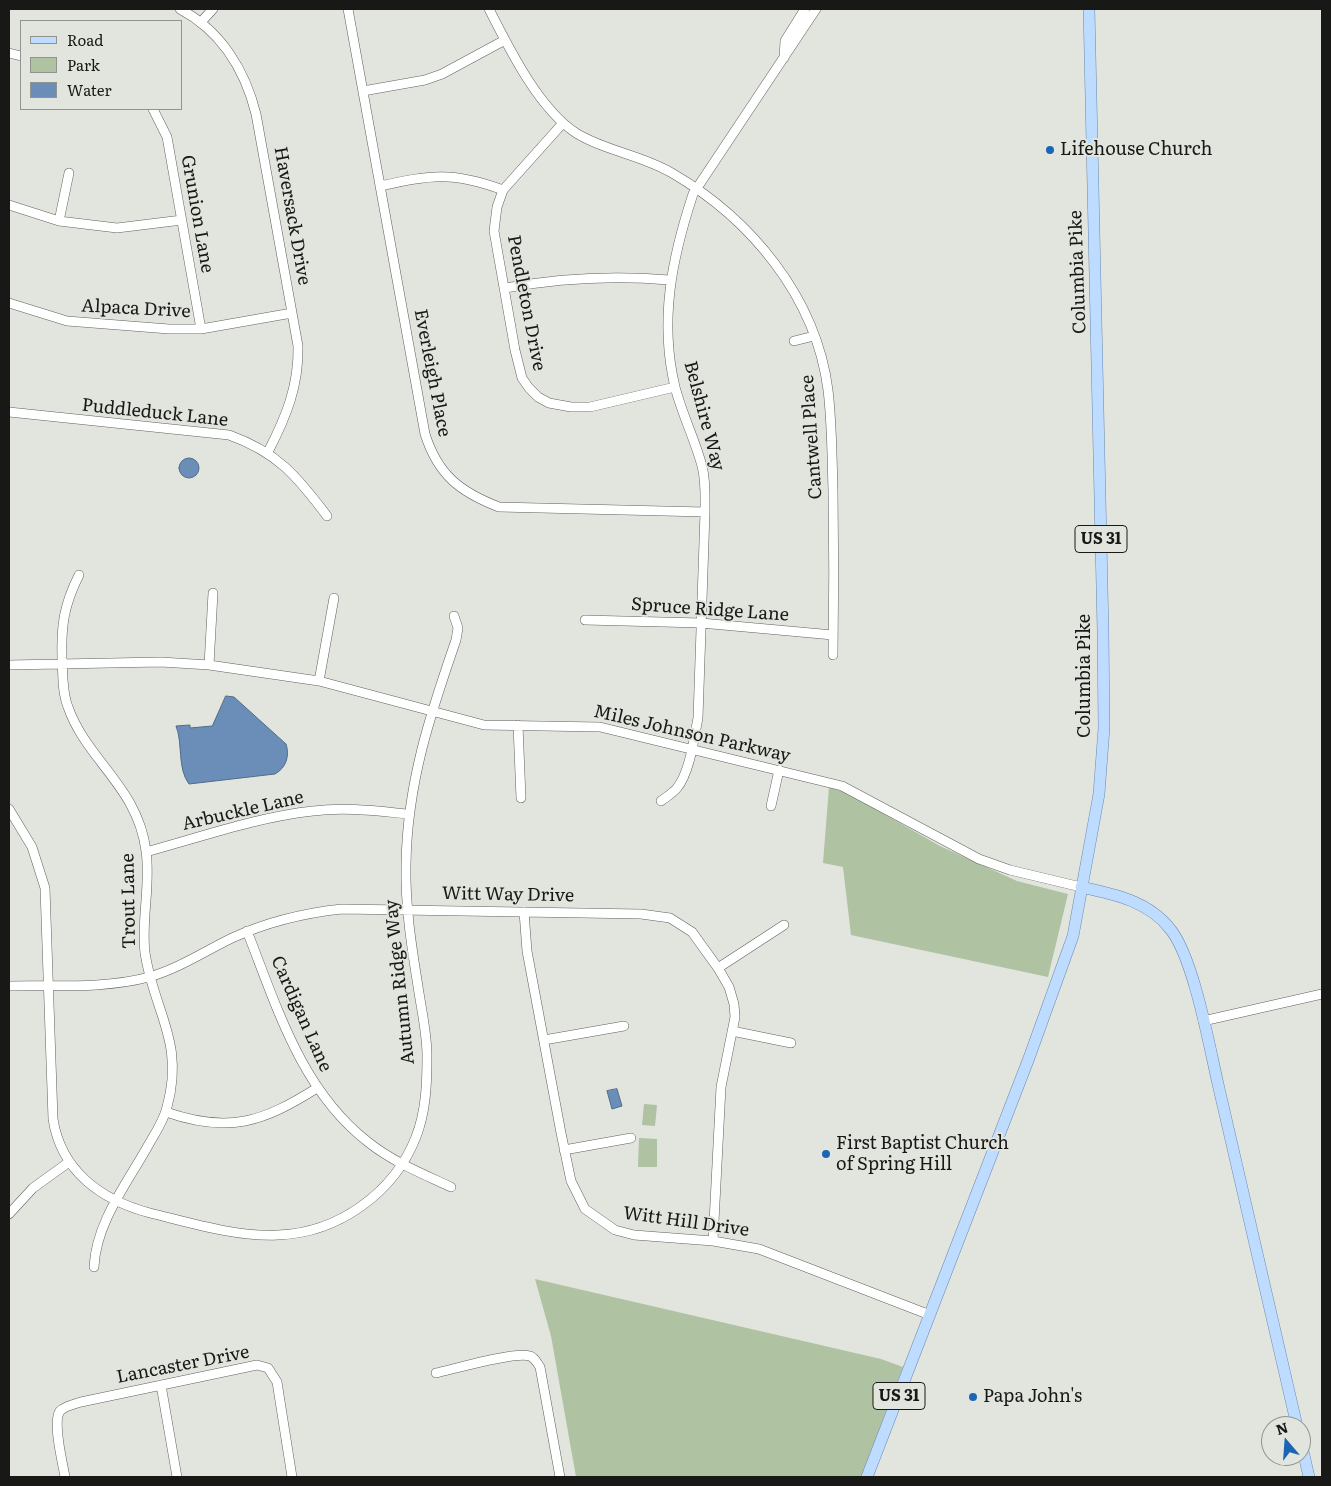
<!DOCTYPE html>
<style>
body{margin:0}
#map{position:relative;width:1331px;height:1486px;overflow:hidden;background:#e1e5de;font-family:Literata,serif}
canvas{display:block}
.frame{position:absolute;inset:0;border:10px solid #181917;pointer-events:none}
.legend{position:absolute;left:20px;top:20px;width:162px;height:90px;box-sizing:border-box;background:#e1e5de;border:1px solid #91938e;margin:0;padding:6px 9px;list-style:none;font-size:15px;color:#181917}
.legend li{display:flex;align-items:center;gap:10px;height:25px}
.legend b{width:25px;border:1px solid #91938e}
.north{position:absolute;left:1261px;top:1416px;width:50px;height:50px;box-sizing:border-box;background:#e1e5de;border:1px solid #91938e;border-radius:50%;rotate:342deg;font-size:14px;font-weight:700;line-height:20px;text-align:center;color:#181917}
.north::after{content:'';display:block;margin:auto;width:18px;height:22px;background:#1a65b5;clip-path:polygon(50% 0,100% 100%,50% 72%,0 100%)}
</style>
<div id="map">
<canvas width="1331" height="1486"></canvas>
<div class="frame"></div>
<ul class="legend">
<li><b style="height:6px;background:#bedcff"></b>Road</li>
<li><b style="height:14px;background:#afc2a2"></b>Park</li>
<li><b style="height:14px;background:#6b8eb9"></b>Water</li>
</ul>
<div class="north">N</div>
</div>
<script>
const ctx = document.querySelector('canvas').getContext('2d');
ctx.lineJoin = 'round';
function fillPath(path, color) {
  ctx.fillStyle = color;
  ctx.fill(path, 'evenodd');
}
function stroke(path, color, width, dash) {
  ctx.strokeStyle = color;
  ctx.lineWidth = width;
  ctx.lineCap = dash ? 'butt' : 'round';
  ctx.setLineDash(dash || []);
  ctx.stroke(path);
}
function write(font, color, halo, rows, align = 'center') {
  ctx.font = font + ' Literata,serif';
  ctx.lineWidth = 4;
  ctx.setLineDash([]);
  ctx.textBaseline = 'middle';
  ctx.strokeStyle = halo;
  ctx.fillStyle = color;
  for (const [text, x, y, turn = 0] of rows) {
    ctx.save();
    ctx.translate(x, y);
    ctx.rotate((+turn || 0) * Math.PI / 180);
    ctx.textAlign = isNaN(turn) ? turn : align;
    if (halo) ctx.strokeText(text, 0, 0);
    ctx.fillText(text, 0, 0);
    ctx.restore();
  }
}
const green = new Path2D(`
 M829 787 849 794 940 846 1017 881 1068 894 1048 977 851 935 843 867 823 863Z
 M644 1104 657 1105 655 1126 642 1125Z
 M639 1138 657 1139V1167H638Z
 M535 1279 881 1359 903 1367 861 1477H576L551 1336Z`);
const water = new Path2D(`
 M179 468a10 10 0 1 1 20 0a10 10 0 1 1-20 0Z
 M226 696 234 697 286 744C290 756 286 768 275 774L189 784C177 768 183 743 176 726L190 725V728L212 726Z
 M617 1089 622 1106 612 1109 607 1091Z`);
const minor = new Path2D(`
 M180 9C221 31 245 70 256 114L298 346C299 386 286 417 268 452
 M348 9 425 434C438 475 460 492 499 507L705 512
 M489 9C509 48 538 108 576 133 605 151 642 155 672 173 751 219 816 297 828 390 832 423 832 457 833 491 834 546 834 600 833 655
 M201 22 213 9
 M9 53 21 56
 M784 58 785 41 805 9
 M363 91 425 80 442 74 505 40
 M153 109 167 137 201 329
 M563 123 503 190 497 207 494 231 515 350 522 378 529 388 538 397 549 403 571 407H590L675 387
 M380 186C431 175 452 171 503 190
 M9 205 59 221 117 228 182 220
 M59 221 69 173
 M505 288C560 278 614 275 669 280
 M9 303 67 321 169 329H201L292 313
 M794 341 814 336
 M9 412 229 435C277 452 297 476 327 516
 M79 575C64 605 61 625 62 658 63 674 62 692 68 707 87 761 138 787 146 851 151 885 141 919 145 953 154 1012 185 1042 167 1107 164 1120 156 1132 149 1144 128 1182 96 1222 94 1267
 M585 620 701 623 833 635
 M9 665 161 662 209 665 319 681 484 725 600 727 842 786 979 859 1010 870 1081 887
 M209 665 213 593
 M319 681 334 598
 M518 725 521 798
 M661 801C666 797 673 793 677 788 690 772 694 738 698 718L705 512C705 496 706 481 702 466 695 440 682 414 675 387 659 320 672 258 693 194L816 9
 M771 806 779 770
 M9 809 32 847 45 888 53 1119C61 1171 101 1200 150 1213 191 1223 236 1237 278 1235 338 1233 394 1193 416 1137 426 1111 427 1084 427 1056 427 1037 423 1017 420 999 413 955 405 910 406 865 407 784 430 715 456 640L458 628 454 616
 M146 852C201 837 257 817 313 811 345 807 376 811 408 814
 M524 912 527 951 561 1133 571 1181 585 1209 615 1230 634 1235 713 1241 759 1249 930 1315
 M247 931C277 1007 301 1090 368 1142 393 1162 423 1174 451 1187
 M718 968 784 925
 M9 986C54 985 105 989 149 977 178 969 205 951 232 938 267 922 304 913 342 909L641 914 670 918 692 932 718 968 729 987 734 1004 735 1017 721 1087 713 1241
 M1203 1021 1322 994
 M732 1031 791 1043
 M544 1040 624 1026
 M166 1112C229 1134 263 1122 317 1088
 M564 1150 631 1138
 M9 1214 33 1188 69 1162
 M436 1373C454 1369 515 1351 530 1356 535 1358 537 1363 540 1367L560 1477
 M161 1385 177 1477
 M65 1477C63 1464 52 1422 60 1411 65 1406 75 1404 81 1402L257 1365 268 1368 277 1382 292 1477`);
const major = new Path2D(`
 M1081 887C1114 894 1149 901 1171 930 1194 960 1209 1045 1218 1084 1244 1198 1271 1312 1297 1426
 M1301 1442 1309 1477
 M867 1477 1029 1058 1073 936 1099 794 1104 728 1103 631 1089 9`);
const markers = [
 [1050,150,5,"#1a65b5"],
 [826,1154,5,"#1a65b5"],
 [973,1397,5,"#1a65b5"]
];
const shields = [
 [1101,539,52],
 [899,1396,52]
];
const shieldNames = [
 ["US 31",1101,539],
 ["US 31",899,1396]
];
const poiNames = [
 ["Lifehouse Church",1060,150],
 ["First Baptist Church",836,1144],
 ["of Spring Hill",836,1165],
 ["Papa John's",983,1397]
];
const streetNames = [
 ["Grunion Lane",197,214,80],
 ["Haversack Drive",292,216,80],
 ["Columbia Pike",1078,272,-92],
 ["Pendleton Drive",526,303,79],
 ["Alpaca Drive",136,309,3],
 ["Everleigh Place",432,373,79],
 ["Puddleduck Lane",155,413,6],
 ["Belshire Way",704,416,75],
 ["Cantwell Place",812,437,-94],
 ["Spruce Ridge Lane",710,610,4],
 ["Columbia Pike",1085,676,-90],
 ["Miles Johnson Parkway",692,734,13],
 ["Arbuckle Lane",243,811,-13],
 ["Witt Way Drive",508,895,1],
 ["Trout Lane",129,901,-91],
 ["Autumn Ridge Way",400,982,-96],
 ["Cardigan Lane",301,1014,66],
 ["Witt Hill Drive",686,1222,8],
 ["Lancaster Drive",183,1365,-11]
];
fillPath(green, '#afc2a2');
fillPath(water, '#6b8eb9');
stroke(water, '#526b88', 1);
stroke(minor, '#5e625c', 10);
stroke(major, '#6888ae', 12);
stroke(minor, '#fff', 9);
stroke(major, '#bedcff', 11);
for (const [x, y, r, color] of markers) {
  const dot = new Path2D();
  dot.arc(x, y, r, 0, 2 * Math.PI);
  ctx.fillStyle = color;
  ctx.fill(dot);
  stroke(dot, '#e1e5de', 2);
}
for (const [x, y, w] of shields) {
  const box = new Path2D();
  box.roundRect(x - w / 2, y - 13.5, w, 27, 4);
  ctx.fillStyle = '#e1e5de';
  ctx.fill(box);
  stroke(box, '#181917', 1);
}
write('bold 16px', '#181917', null, shieldNames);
write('18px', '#181917', '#e1e5de', poiNames, 'left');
write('18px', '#181917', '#e1e5de', streetNames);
</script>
